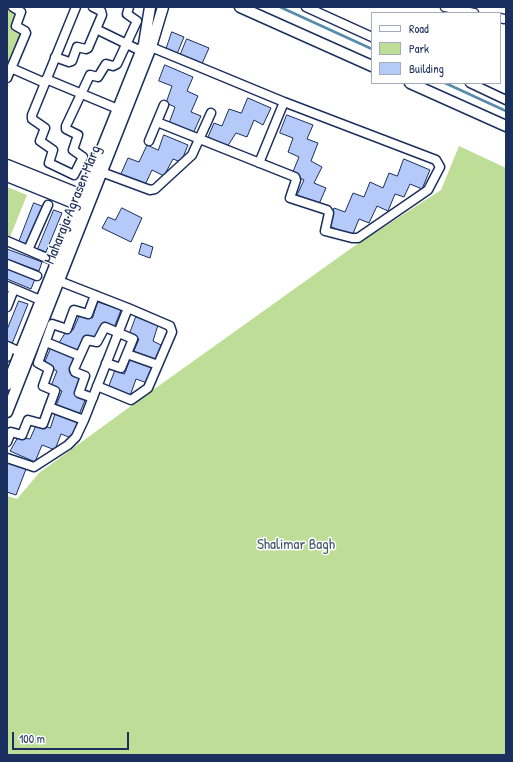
<!DOCTYPE html>
<style>
body{margin:0}
#map{position:relative;width:513px;height:762px;overflow:hidden;background:#fff;font-family:"Patrick Hand",sans-serif}
canvas{display:block}
.frame{position:absolute;inset:0;border:8px solid #1b2f5e;pointer-events:none}
.legend{position:absolute;left:371px;top:12px;width:130px;height:72px;box-sizing:border-box;background:#fff;border:1px solid #a4acbf;margin:0;padding:5px 7px;list-style:none;font-size:12px;color:#1b2f5e}
.legend li{display:flex;align-items:center;gap:8px;height:20px}
.legend b{width:20px;border:1px solid #a4acbf}
.scale{position:absolute;left:12px;top:732px;width:117px;height:18px;box-sizing:border-box;border:2px solid #1b2f5e;border-top:0;padding-left:5px;font-size:12px;line-height:14px;white-space:nowrap;color:#1b2f5e;-webkit-text-stroke:3px #fff;paint-order:stroke}
</style>
<div id="map">
<canvas width="513" height="762"></canvas>
<div class="frame"></div>
<ul class="legend">
<li><b style="height:5px;background:#fff"></b>Road</li>
<li><b style="height:11px;background:#bedd96"></b>Park</li>
<li><b style="height:11px;background:#b5caf9"></b>Building</li>
</ul>
<div class="scale">100 m</div>
</div>
<script>
const ctx = document.querySelector('canvas').getContext('2d');
ctx.lineJoin = 'round';
function fillPath(path, color) {
  ctx.fillStyle = color;
  ctx.fill(path, 'evenodd');
}
function stroke(path, color, width, dash) {
  ctx.strokeStyle = color;
  ctx.lineWidth = width;
  ctx.lineCap = dash ? 'butt' : 'round';
  ctx.setLineDash(dash || []);
  ctx.stroke(path);
}
function write(font, color, halo, rows, align = 'center') {
  ctx.font = font + ' "Patrick Hand",sans-serif';
  ctx.lineWidth = 3;
  ctx.setLineDash([]);
  ctx.textBaseline = 'middle';
  ctx.strokeStyle = halo;
  ctx.fillStyle = color;
  for (const [text, x, y, turn = 0] of rows) {
    ctx.save();
    ctx.translate(x, y);
    ctx.rotate((+turn || 0) * Math.PI / 180);
    ctx.textAlign = isNaN(turn) ? turn : align;
    if (halo) ctx.strokeText(text, 0, 0);
    ctx.fillText(text, 0, 0);
    ctx.restore();
  }
}
const green = new Path2D(`
 M7 7 19 12 12 29 23 34 7 72Z
 M459 146 506 168V755H7V496L17 499 39 473 153 390 353 247 441 190Z
 M7 187 27 195 10 237 7 235Z`);
const stream = new Path2D(`
 M280 7 372 49
 M445 83 506 111`);
const building = new Path2D(`
 M172 32 184 37 177 54 166 50Z
 M187 39 209 48 201 66 180 56Z
 M165 65 193 77 187 91 198 96 191 112 201 116 192 136 168 126 175 107 166 103 172 86 159 81Z
 M248 98 271 108 263 125 254 120 247 137 236 133 227 147 208 137 214 123 222 126 229 109 241 113Z
 M287 115 313 125 307 139 318 143 311 161 322 167 314 183 326 188 319 204 297 195 304 180 292 174 299 157 288 152 293 138 280 133Z
 M164 135 188 145 181 162 173 159 164 176 152 170 144 187 120 176 128 158 139 162 147 145 158 150Z
 M404 159 430 170 422 189 410 184 404 197 395 194 388 211 377 206 369 223 359 219 352 236 327 225 334 208 345 212 353 193 364 197 370 182 383 188 389 173 397 176Z
 M34 203 44 207 29 245 19 242Z
 M122 208 142 218 131 242 102 228 108 217 115 220Z
 M54 210 62 213 46 252 38 249Z
 M142 243 153 247 150 258 139 254Z
 M7 249 42 262 39 271 7 259Z
 M7 268 35 279 31 289 7 279Z
 M19 301 28 304 12 344 7 343V330Z
 M98 302 121 310 114 328 102 324 95 341 85 337 78 354 57 346 67 330H73L80 314 92 318Z
 M136 317 158 325 153 341 163 346 157 362 133 353 139 339 129 336Z
 M51 348 75 357 69 372 83 378 76 394 86 398 78 417 55 408 62 391 51 386 57 371 44 365Z
 M131 358 153 367 147 383 136 379 130 396 108 388 115 370 124 374Z
 M56 412 78 421 71 438 61 434 55 450 42 445 35 462 10 451 18 437 30 439 37 423 50 428Z
 M7 462 26 469 16 495 7 492Z`);
const minor = new Path2D(`
 M76 7 32 115V119L45 128 40 141 53 150 49 163 74 175 83 157 73 150 78 135 66 129V126L90 75 98 77 106 64 113 66 117 64 137 21 127 14 129 7
 M306 7 372 37
 M445 7 474 13
 M500 18 504 19
 M96 29 141 51
 M151 47 284 102 436 160 440 167 428 190 358 238H352L325 231 329 213 327 210 290 198 296 180 295 177 157 122
 M55 57 69 62 72 61 77 47 86 49 88 48 102 15 101 11 93 7
 M11 68 45 83
 M7 78 26 33 25 31 16 26 21 12 13 7
 M46 79 118 109
 M470 83 506 100
 M149 141 164 105
 M259 163 284 102
 M96 170 150 190 155 189 192 155 211 113
 M7 241 56 262
 M28 250 48 205
 M7 264 37 276
 M7 286 45 302
 M7 307 14 289
 M46 342 80 356
 M7 346 20 352
 M127 354 158 365
 M7 357 10 348
 M97 386 131 400 148 388 172 332 170 326 128 308
 M93 398 79 393 85 376 75 372 74 369 87 340 97 342 105 327 133 339 121 368 106 363
 M49 407 84 420
 M7 442 11 432 22 435 28 420 43 424 55 391 43 386 49 369 38 363 52 324 67 329 74 310 88 314 95 295
 M7 458 34 467 68 445 76 437 84 420 128 308 54 279`);
const tertiary = new Path2D(`
 M240 7 372 66
 M410 83 506 126
 M7 165 89 198
 M7 176 84 207
 M7 385 144 44 150 7
 M7 412 151 47 163 7`);
const streetNames = [
 ["Maharaja Agrasen Marg",73,205,-68]
];
const parkNames = [
 ["Shalimar Bagh",296,545]
];
fillPath(green, '#bedd96');
stroke(stream, '#568baa', 2.5);
fillPath(building, '#b5caf9');
stroke(building, '#1b2f5e', 1);
stroke(minor, '#1b2f5e', 11);
stroke(tertiary, '#1b2f5e', 13);
stroke(minor, '#fff', 8);
stroke(tertiary, '#fff', 10);
write('15px', '#1b2f5e', '#fff', streetNames);
write('15px', '#445a6c', '#fff', parkNames);
</script>
